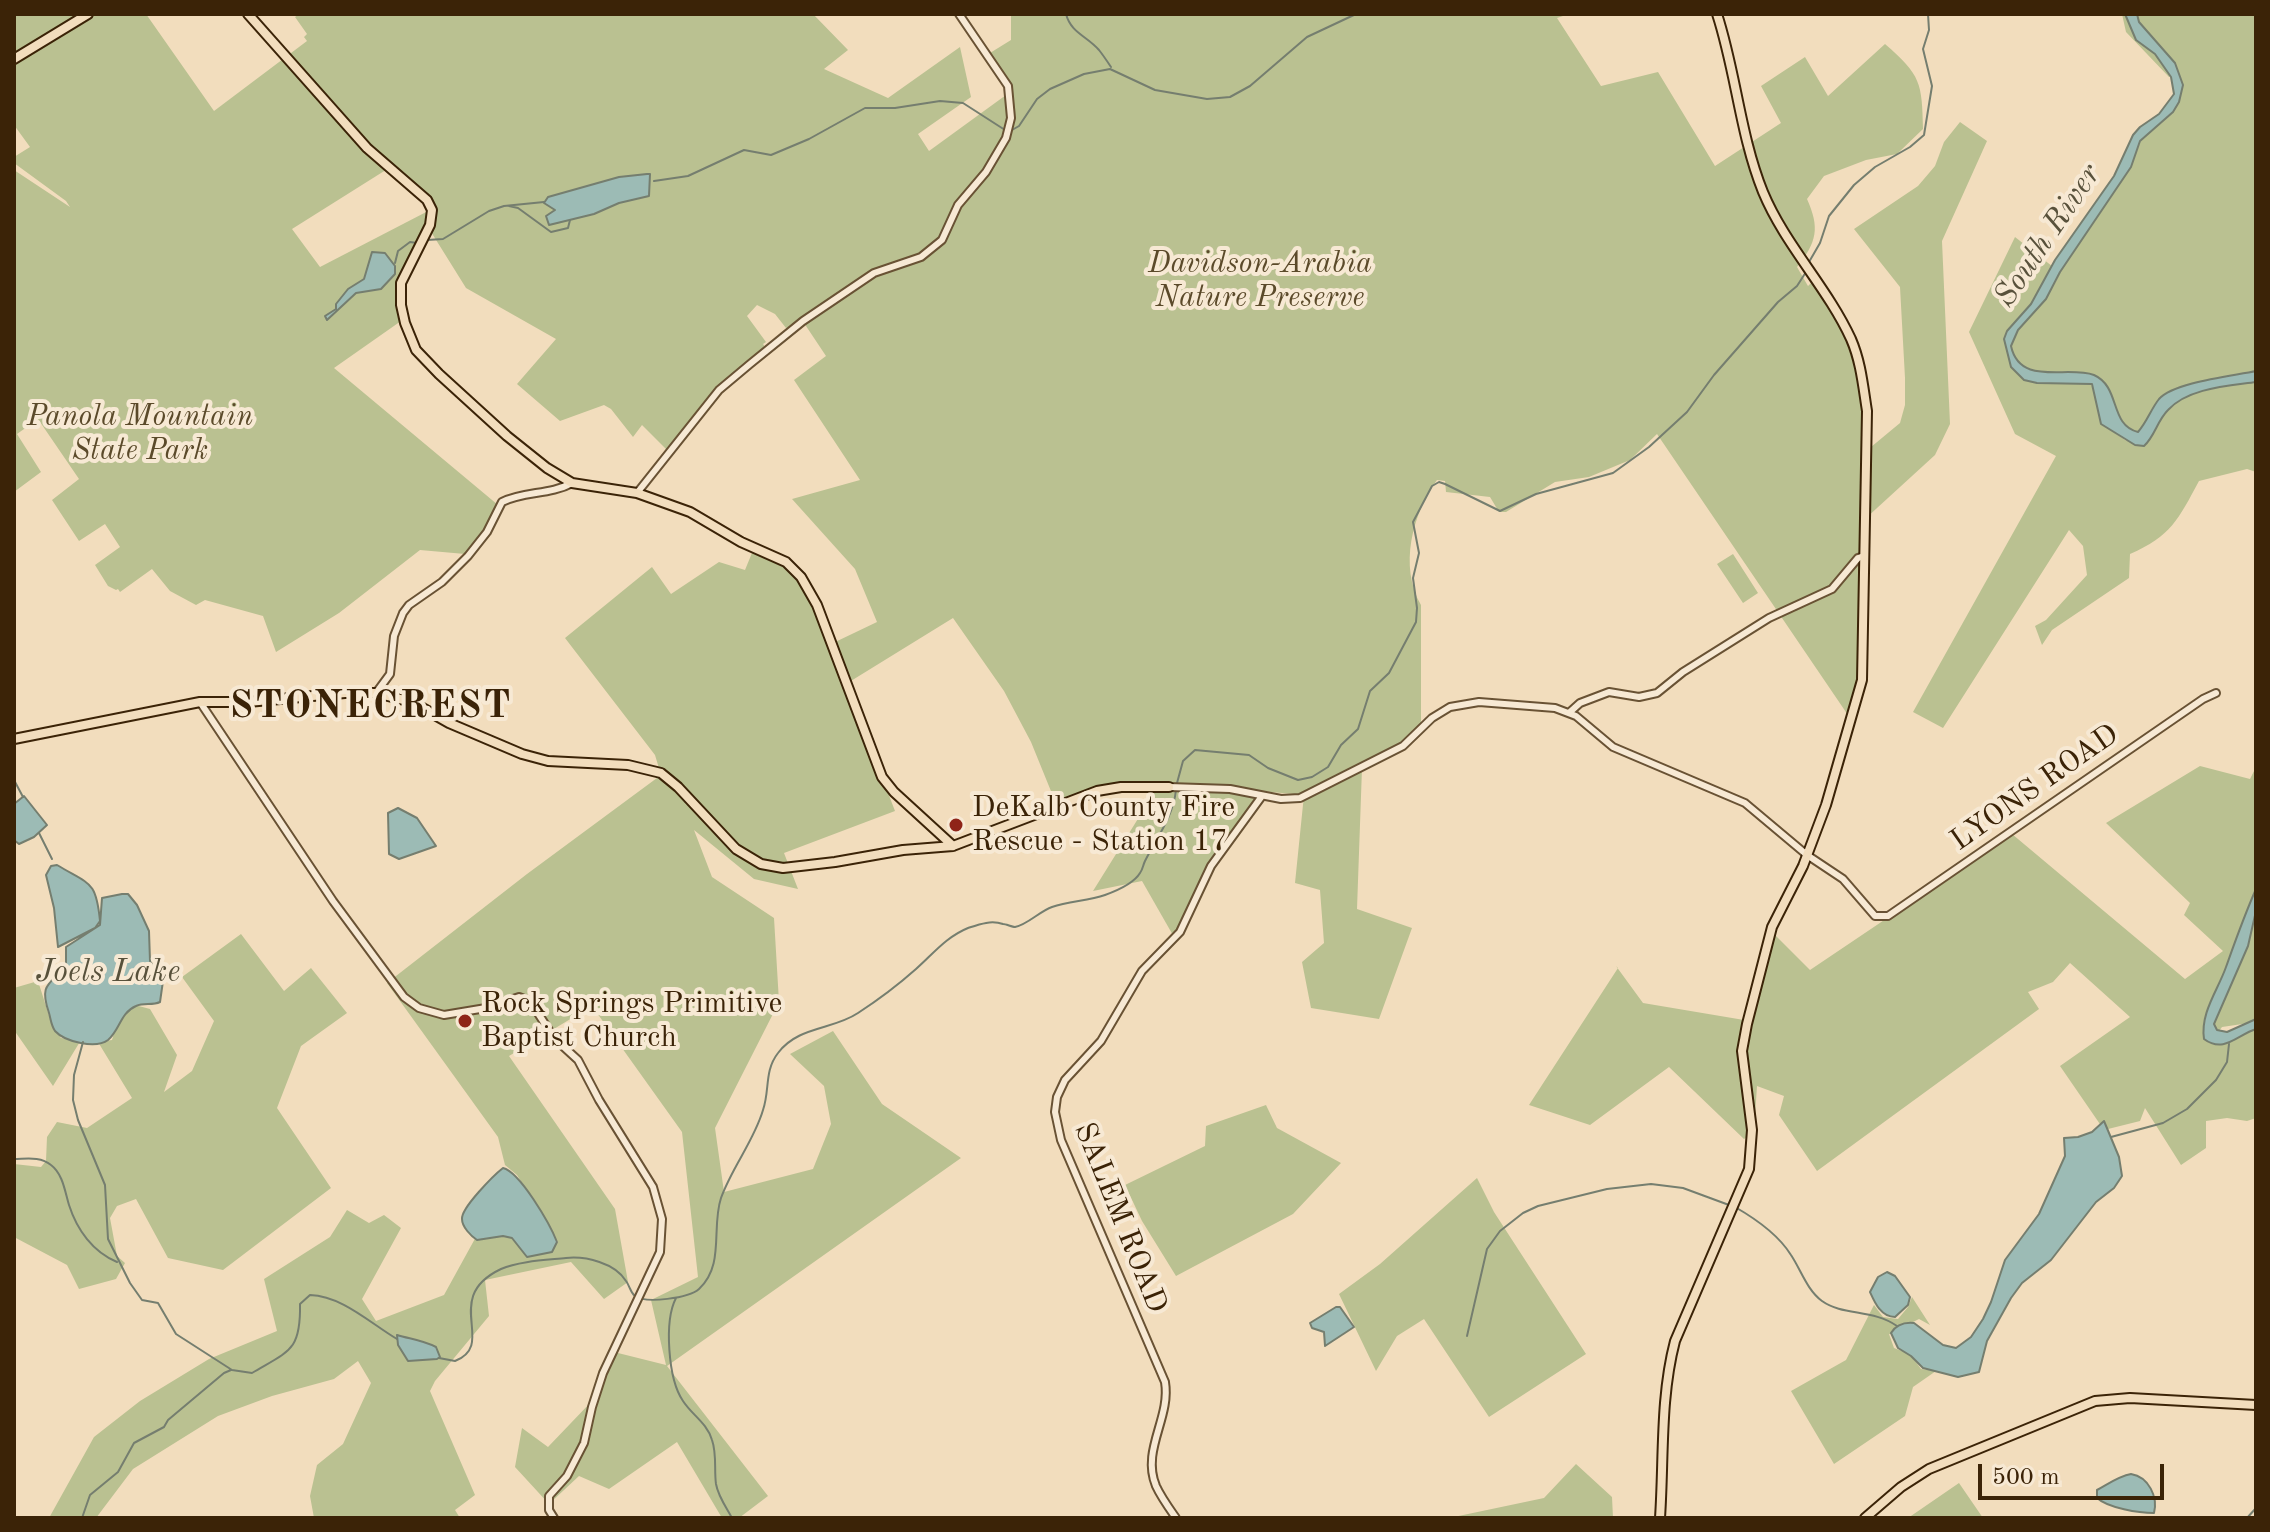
<!DOCTYPE html>
<style>
body{margin:0}
#map{position:relative;width:2270px;height:1532px;overflow:hidden;background:#f2ddbd;font-family:"Old Standard TT",serif}
canvas{display:block}
.frame{position:absolute;inset:0;border:16px solid #3b2307;pointer-events:none}
.scale{position:absolute;left:1978px;top:1464px;width:186px;height:36px;box-sizing:border-box;border:4px solid #3b2307;border-top:0;padding-left:10px;font-size:24px;line-height:28px;white-space:nowrap;color:#3b2307;-webkit-text-stroke:6px #f7e9d4;paint-order:stroke}
</style>
<div id="map">
<canvas width="2270" height="1532"></canvas>
<div class="frame"></div>
<div class="scale">500 m</div>
</div>
<script>
const ctx = document.querySelector('canvas').getContext('2d');
ctx.lineJoin = 'round';
function fillPath(path, color) {
  ctx.fillStyle = color;
  ctx.fill(path, 'evenodd');
}
function stroke(path, color, width, dash) {
  ctx.strokeStyle = color;
  ctx.lineWidth = width;
  ctx.lineCap = dash ? 'butt' : 'round';
  ctx.setLineDash(dash || []);
  ctx.stroke(path);
}
function write(font, color, halo, rows, align = 'center') {
  ctx.font = font + ' "Old Standard TT",serif';
  ctx.lineWidth = 8;
  ctx.setLineDash([]);
  ctx.textBaseline = 'middle';
  ctx.strokeStyle = halo;
  ctx.fillStyle = color;
  for (const [text, x, y, turn = 0] of rows) {
    ctx.save();
    ctx.translate(x, y);
    ctx.rotate((+turn || 0) * Math.PI / 180);
    ctx.textAlign = isNaN(turn) ? turn : align;
    if (halo) ctx.strokeText(text, 0, 0);
    ctx.fillText(text, 0, 0);
    ctx.restore();
  }
}
const green = new Path2D(`
 M16 14H146L214 111 307 41 304 37 307 34 295 17 299 14H813L848 50 824 69 888 98 960 47 971 97 918 134 929 151 1006 95 1009 83 990 53 1011 40V14H1569L1557 18 1601 86 1658 72 1715 166 1781 123 1761 86 1805 57 1828 96 1885 44C1921 75 1922 83 1923 129L1897 154 1866 160 1824 176 1807 199C1820 228 1817 242 1797 267L1808 286 1813 281C1829 307 1849 333 1856 364 1863 392 1864 423 1865 452L1900 423 1905 405V378L1900 287 1854 229 1918 186 1935 166 1944 142 1960 122 1987 141 1942 241 1950 424 1935 455 1865 519 1866 629 1852 721 1657 434 1630 460 1589 477 1555 482 1506 512H1499L1490 497 1446 492 1445 481 1437 480C1412 514 1399 567 1421 605V723L1388 756 1362 768 1357 909 1412 928 1379 1019 1311 1008 1302 962 1324 943 1320 890 1295 883 1304 795 1260 791 1212 861 1195 905 1174 937 1142 881 1093 891 1159 785 1055 801 1031 742 1004 691 953 618 846 684 895 811 784 853 798 889 754 879 694 830 712 877 774 918 779 1002 715 1128 724 1192 813 1169 831 1124 824 1086 790 1054 833 1031 882 1104 961 1158 667 1366 768 1496 739 1518H722L677 1442 609 1489 579 1476 549 1504 515 1467 522 1428 548 1447 592 1401 610 1351 666 1365 651 1300 698 1277 682 1132 592 1006 509 1056 615 1209 628 1282 604 1299 571 1262 485 1280 489 1316 435 1381 430 1391 475 1495 455 1510 460 1518H314L310 1496 317 1465 343 1444 371 1383 358 1361 334 1379 272 1396 218 1416 133 1469 96 1518H49L94 1437 140 1401 209 1359 277 1331 264 1279 330 1237 347 1210 369 1223 384 1215 401 1228 362 1299 376 1321 444 1295 477 1235 504 1230 554 1246 558 1242 517 1175 505 1165 498 1137 387 983 527 874 661 775 655 755 565 638 652 567 671 594 719 562 745 570 754 548 779 557 807 584 831 644 877 622 855 569 792 499 860 480 794 380 826 356 802 320 786 328 775 314 757 305 747 316 766 342 763 344 765 347 727 381 667 450 642 425 633 437 611 409 604 405 560 421 517 384 556 339 466 288 428 227 401 279V321L334 368 498 505 487 526 465 554 420 550 339 613 276 652 263 616 205 600 196 605 170 591 152 569 120 592 118 589 116 590 108 586 95 565 120 547 105 524 79 541 52 500 79 479 38 419 17 434 41 472 14 492V170L70 207 66 201 14 163V157L30 147 14 125V15ZM389 168 432 209 320 267 292 229Z
 M2122 14H2256V376L2187 394 2256 379V472L2247 469 2199 481C2178 520 2171 536 2130 554L2129 578 2052 630 2042 645 2035 626 2046 620 2087 575 2083 546 2069 530 1943 728 1913 712 2056 456 2015 434 1969 332 2015 237 2057 270 2037 308 2006 331 2012 367 2090 383 2096 393 2101 423 2125 440 2137 444 2138 432C2109 424 2121 386 2094 375 2066 365 2020 387 2011 346 2020 318 2050 301 2060 272L2131 167 2142 137 2173 112 2178 71 2169 77 2126 32Z
 M1733 554 1758 593 1743 603 1717 564Z
 M2200 766 2250 779 2256 767V1022L2222 1027 2216 1035 2256 1024V1118L2247 1121 2227 1118 2206 1121V1148L2181 1165 2145 1108 2140 1121 2104 1130 2060 1066 2130 1017 2070 963 2053 982 2028 992 2039 1009 1817 1171 1779 1115 1784 1096 1757 1086 1754 1132 1744 1139 1669 1067 1590 1125 1529 1105 1618 968 1616 966 1643 1003 1744 1020 1773 933 1810 970 2012 834 2185 979 2223 951 2184 915 2190 903 2106 823Z
 M241 934 284 991 311 968 347 1013 301 1046 277 1108 331 1188 223 1270 168 1258 136 1199 117 1206 110 1218 117 1256 125 1263 116 1279 79 1289 67 1265 14 1237V1164L41 1167 46 1161 47 1137 57 1122 87 1128 132 1098 98 1042 112 1040 118 1020 135 1005 150 1009 177 1055 164 1092 192 1071 214 1021 182 977Z
 M38 981 52 1025 61 1038 81 1040 53 1086 14 1030V988Z
 M1266 1105 1277 1128 1341 1163 1293 1214 1176 1276 1142 1221 1125 1185 1205 1146 1206 1126Z
 M1477 1178 1494 1212 1586 1354 1489 1417 1424 1319 1397 1336 1376 1371 1339 1294 1380 1264Z
 M1912 1297 1930 1325 1919 1319 1911 1323 1906 1333 1889 1334 1894 1348 1910 1354 1921 1369 1936 1371 1913 1387 1905 1416 1834 1464 1791 1391 1846 1360 1874 1305 1883 1317 1898 1319 1908 1307Z
 M1576 1464 1612 1497 1613 1518H1449L1544 1498Z
 M1959 1483 1983 1518H1908Z`);
const water = new Path2D(`
 M2125 14H2137L2139 22 2175 63 2183 85 2179 102 2173 112 2140 141 2131 167 2060 272 2046 299 2018 330 2011 346C2020 387 2067 365 2094 375 2121 387 2109 425 2138 432 2147 422 2151 409 2159 399 2174 382 2233 376 2256 371V382C2228 386 2188 388 2168 410 2157 421 2155 436 2144 446L2135 445 2101 424 2092 384 2037 383 2024 380 2011 367 2004 339 2007 331 2031 304 2055 260 2114 176 2133 135 2140 127 2159 114 2174 94 2171 77 2155 54 2136 40Z
 M647 174H650L649 196 619 203 594 214 549 225 546 216 555 210 544 203 548 197 619 177Z
 M372 252 385 253 395 266V274L381 289 356 293 327 320 325 316 336 309V304L348 289 364 279Z
 M24 796 47 825 34 837 19 844 14 840V804Z
 M398 808 417 818 436 846 399 859 389 854 388 813Z
 M57 865C90 885 96 880 100 921L95 928 58 947 54 908 46 875 51 866Z
 M2256 889V911L2248 946 2214 1024 2217 1030 2227 1032 2256 1019V1029C2237 1035 2224 1054 2204 1039 2200 1013 2218 990 2226 967 2236 939 2244 916 2256 889Z
 M122 894H128L137 905 149 931 150 961 163 981 160 1002C152 1006 144 1002 136 1006 120 1013 120 1030 108 1040 96 1049 65 1042 55 1031 51 1025 51 1020 49 1013 39 984 49 985 66 966V947L100 925 102 898Z
 M2104 1121 2119 1157 2122 1176 2114 1188 2096 1202 2051 1260 2022 1283 2011 1298 1987 1341 1979 1372 1958 1377 1923 1368 1911 1356 1898 1348 1891 1333C1896 1325 1904 1322 1914 1323L1943 1345 1956 1348 1971 1337 1983 1319 1991 1302 2005 1260 2039 1214 2065 1156 2064 1138 2078 1137 2092 1132Z
 M503 1168C520 1172 550 1224 557 1242L552 1252 527 1257 512 1238 503 1236 477 1240C471 1236 462 1227 462 1219 461 1208 494 1175 503 1168Z
 M1887 1272 1895 1276 1910 1297 1908 1305 1895 1317C1881 1317 1875 1303 1870 1292L1878 1277Z
 M1336 1307H1340L1354 1327 1325 1346 1324 1332 1312 1328 1310 1323Z
 M397 1335C410 1339 422 1340 436 1347L440 1357 437 1359 408 1361 398 1345Z
 M2131 1474C2149 1477 2158 1497 2154 1513 2139 1513 2108 1508 2097 1498V1490C2108 1484 2119 1476 2131 1474Z`);
const stream = new Path2D(`
 M1066 14C1071 33 1087 36 1099 50 1103 55 1107 61 1111 67
 M1012 130 1019 126 1037 99 1050 89 1084 74 1110 69 1155 90 1207 99 1230 97 1250 86 1307 37 1356 14
 M654 181 688 176 744 150 771 155 809 139 865 108H895L940 101 963 103 1005 130
 M509 206 518 208 551 232 568 228 570 220
 M427 240 443 239 489 211 504 206 544 202
 M1809 262 1820 243 1829 216 1854 185 1875 167 1910 147 1924 135 1932 86 1923 49 1929 30 1928 14
 M395 263 398 251 410 242 417 243
 M14 780 23 797
 M1177 783 1183 761 1195 750 1249 755 1268 768 1298 780 1312 777 1328 767 1341 745 1358 729 1370 691 1389 673 1416 622 1417 608 1413 578 1419 553 1413 522 1432 486 1439 482 1445 484 1500 511 1536 494 1613 473 1649 447 1687 412 1714 375 1778 302 1797 286 1806 272
 M39 833 52 859
 M83 1042 74 1075 73 1100 78 1120 105 1185 108 1239 130 1283 142 1300 158 1303 176 1334 232 1370 252 1373C289 1351 301 1351 300 1304L310 1295C342 1296 370 1323 397 1339
 M2111 1137 2163 1123 2187 1109 2216 1080 2227 1062 2229 1044
 M14 1159C26 1159 40 1156 51 1165 63 1174 65 1192 69 1205 77 1230 93 1252 117 1262
 M1735 1207C1756 1219 1778 1234 1791 1255 1801 1270 1807 1290 1822 1301 1843 1316 1873 1309 1897 1326
 M676 1298C664 1321 668 1379 683 1401 692 1415 707 1423 712 1440 717 1454 714 1470 716 1484 718 1496 726 1507 732 1518
 M1467 1336 1487 1249 1500 1231 1523 1213 1538 1206 1607 1189 1651 1184 1683 1188 1729 1205
 M439 1358 455 1361C498 1344 440 1298 501 1269 519 1261 547 1260 566 1258 586 1256 615 1263 626 1281 630 1286 630 1292 635 1296 646 1304 689 1298 699 1289 725 1265 711 1228 721 1198 732 1167 754 1141 763 1110 770 1090 764 1071 778 1053 798 1026 833 1030 858 1013 878 1000 898 985 916 969 933 954 946 937 968 928 980 924 991 920 1003 924 1006 924 1012 927 1015 927 1027 925 1040 911 1052 907 1069 901 1088 901 1105 895 1116 891 1134 883 1140 873 1143 869 1143 865 1145 861 1157 837 1173 817 1176 790
 M82 1518 90 1495 118 1472 134 1443 164 1427 168 1420 224 1373 231 1370
 M2247 1518 2256 1508`);
const minor = new Path2D(`
 M637 493 719 390 750 364 803 321 874 273 921 257 942 240 958 205 986 172 1006 138 1011 118 1008 86 959 14
 M376 693 390 674 394 636 403 613 409 605 442 582 468 556 487 532 502 502C524 491 550 495 572 483
 M200 702 333 901 404 997 419 1008 444 1015 486 1008 519 997 527 1000 534 1007 554 1038 578 1060 599 1100 653 1187 662 1219 660 1252 603 1373 592 1407 584 1443 567 1476 549 1496V1510L554 1518
 M1570 712 1580 703 1609 692 1639 697 1657 693 1683 672 1769 618 1832 589 1858 558 1864 556
 M1169 787 1230 789 1281 799 1300 798 1403 746 1432 718 1450 707 1479 702 1555 708 1576 716 1613 747 1745 803 1807 855 1843 879 1875 916H1888L2203 699 2216 693
 M1176 1518C1169 1508 1161 1497 1156 1486 1141 1450 1171 1418 1165 1382L1061 1140 1055 1112 1057 1097 1065 1080 1101 1041 1142 971 1180 932 1211 866 1262 796`);
const major = new Path2D(`
 M248 14 367 148 427 200 432 210 430 225 401 283V305L405 323 416 350 439 374 507 436 547 468 572 483 637 493 690 512 741 542 786 562 801 577 817 605 882 777 894 792 953 846
 M14 59 88 14
 M14 739 200 702H248L345 693H376L412 702 449 723 522 754 548 761 628 765 661 773 678 787 736 849 761 864 783 868 835 862 903 850 953 846 1097 791 1121 787H1169
 M1660 1518C1664 1459 1660 1398 1675 1341L1749 1169 1752 1130 1742 1051 1747 1024 1772 927 1803 866 1826 805 1862 680 1867 411C1863 386 1861 362 1851 339 1827 287 1785 245 1763 192 1740 135 1736 72 1717 14
 M1865 1518 1901 1487 1929 1469 2095 1401 2130 1398 2256 1405`);
const markers = [
 [956,825,8,"#8f2418"],
 [465,1021,8,"#8f2418"]
];
const parkNames = [
 ["Davidson-Arabia",1260,264],
 ["Nature Preserve",1260,298],
 ["Panola Mountain",140,417],
 ["State Park",140,451]
];
const streetNames = [
 ["LYONS ROAD",2035,788,-35],
 ["SALEM ROAD",1120,1218,68]
];
const poiNames = [
 ["DeKalb County Fire",972,808],
 ["Rescue - Station 17",972,842],
 ["Rock Springs Primitive",481,1004],
 ["Baptist Church",481,1038]
];
const waterNames = [
 ["South River",2048,236,-56],
 ["Joels Lake",108,973]
];
const districtNames = [
 ["STONECREST",371,707]
];
fillPath(green, '#bac191');
fillPath(water, '#9cbbb5');
stroke(water, '#757e6f', 2);
stroke(stream, '#757e6f', 2);
stroke(minor, '#695234', 10);
stroke(major, '#3b2307', 12);
stroke(minor, '#f7e9d4', 6);
stroke(major, '#f2ddbd', 8);
for (const [x, y, r, color] of markers) {
  const dot = new Path2D();
  dot.arc(x, y, r, 0, 2 * Math.PI);
  ctx.fillStyle = color;
  ctx.fill(dot);
  stroke(dot, '#f7e9d4', 3);
}
write('italic 30px', '#5b4a2a', '#f7e9d4', parkNames);
write('30px', '#3b2307', '#f7e9d4', streetNames);
write('30px', '#3b2307', '#f7e9d4', poiNames, 'left');
write('italic 32px', '#58513b', '#f7e9d4', waterNames);
ctx.letterSpacing = '2px';
write('bold 38px', '#3b2307', '#f7e9d4', districtNames);
ctx.letterSpacing = '0px';
</script>
